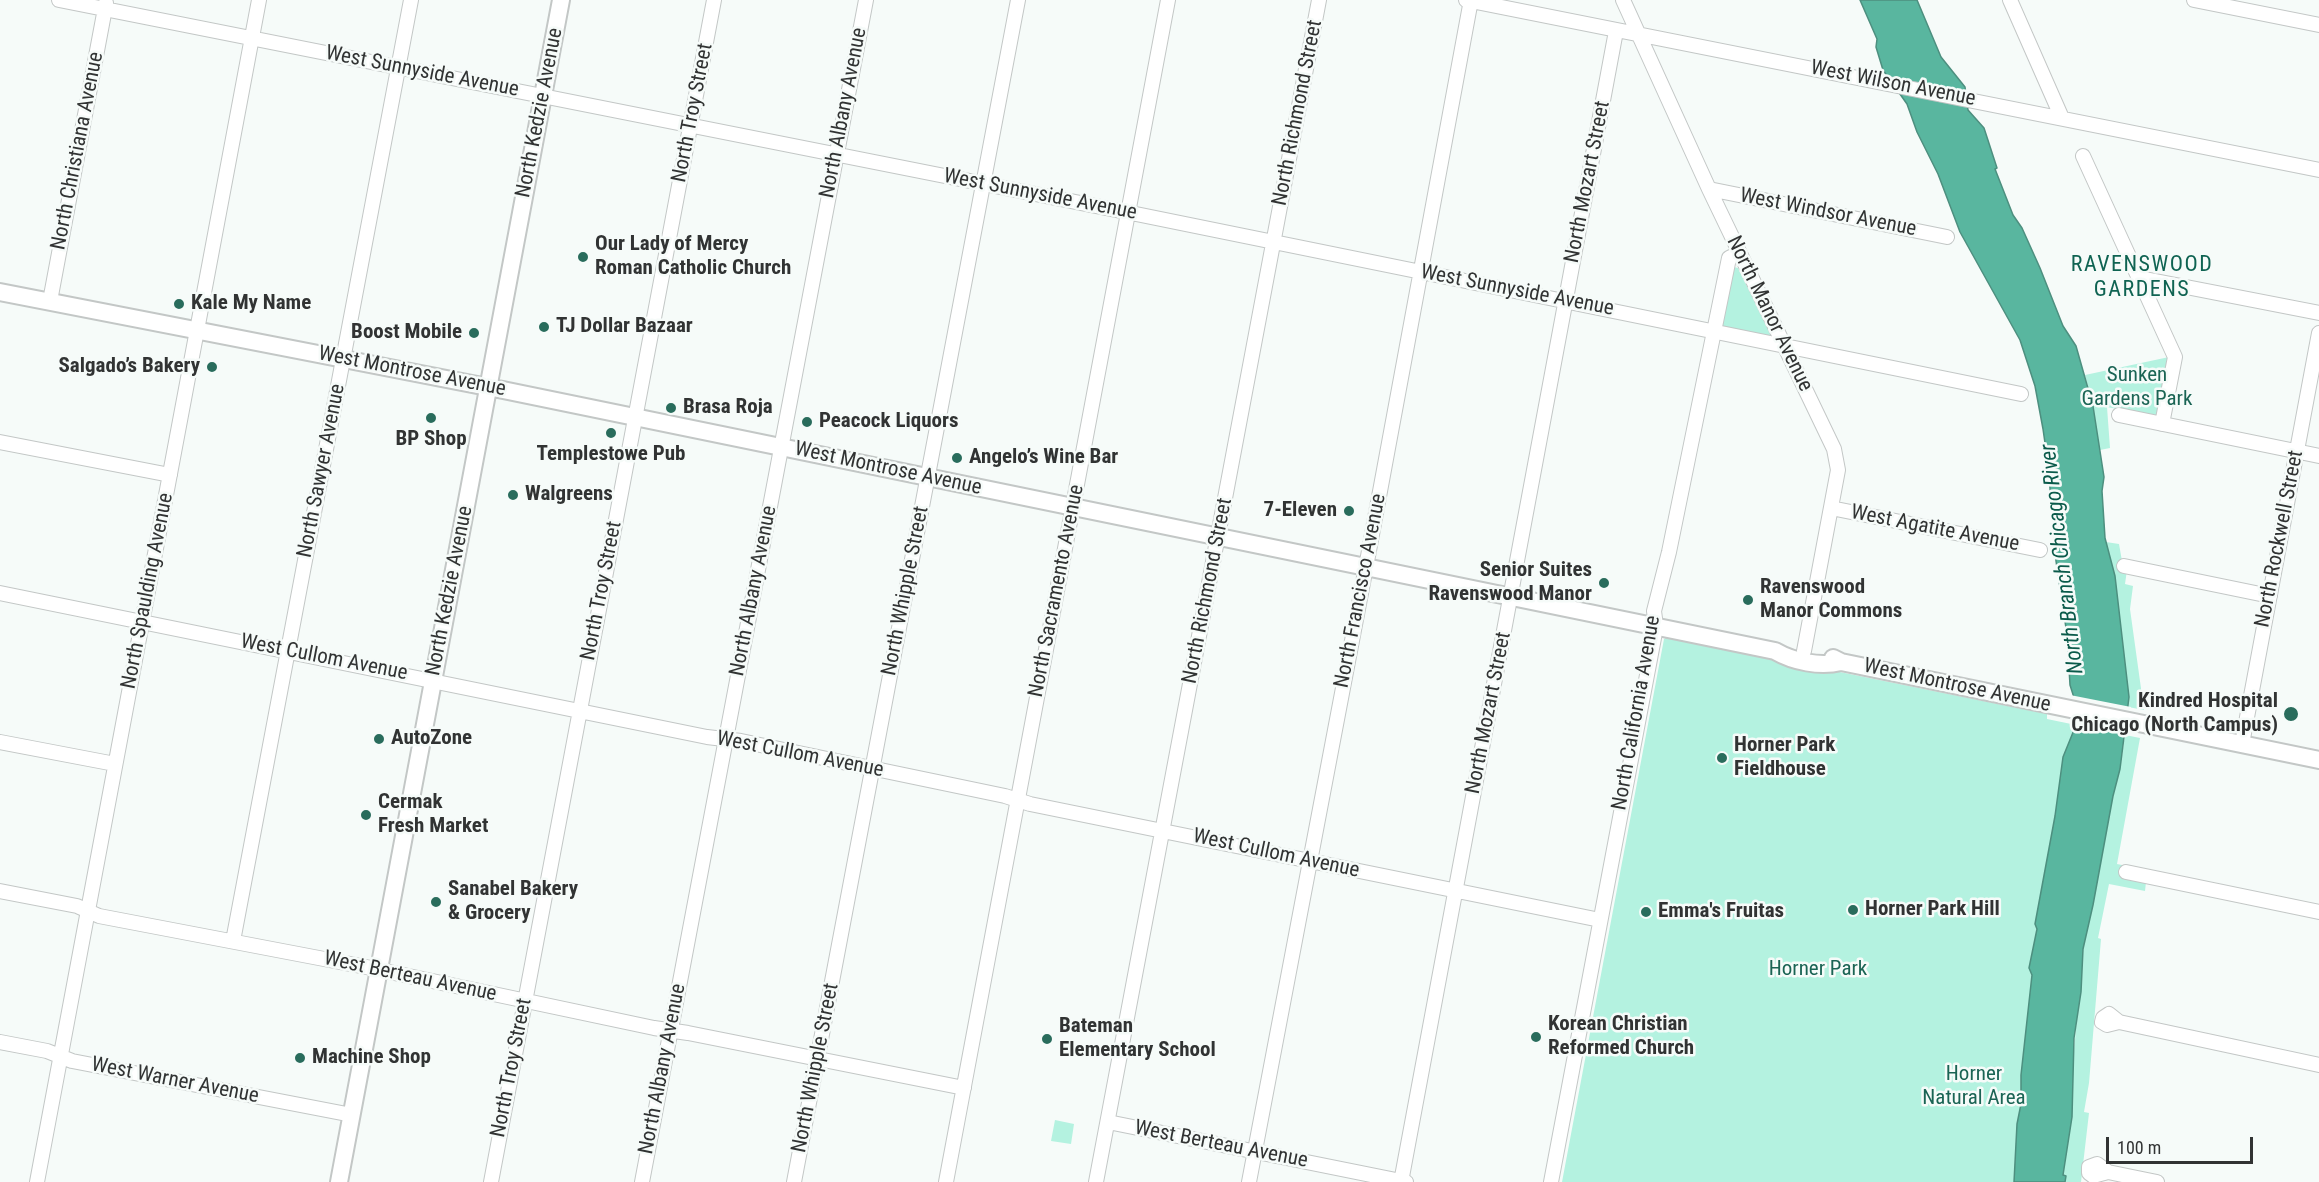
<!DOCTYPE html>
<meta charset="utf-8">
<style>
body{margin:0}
#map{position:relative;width:2319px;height:1182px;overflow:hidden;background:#f6fbf9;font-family:"Roboto Condensed",sans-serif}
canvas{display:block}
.scale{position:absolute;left:2106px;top:1137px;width:147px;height:27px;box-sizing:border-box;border:3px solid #313333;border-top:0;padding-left:8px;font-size:18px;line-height:21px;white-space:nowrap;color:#313333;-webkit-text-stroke:4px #f6fbf9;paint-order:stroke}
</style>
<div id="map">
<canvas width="2319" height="1182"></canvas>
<div class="scale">100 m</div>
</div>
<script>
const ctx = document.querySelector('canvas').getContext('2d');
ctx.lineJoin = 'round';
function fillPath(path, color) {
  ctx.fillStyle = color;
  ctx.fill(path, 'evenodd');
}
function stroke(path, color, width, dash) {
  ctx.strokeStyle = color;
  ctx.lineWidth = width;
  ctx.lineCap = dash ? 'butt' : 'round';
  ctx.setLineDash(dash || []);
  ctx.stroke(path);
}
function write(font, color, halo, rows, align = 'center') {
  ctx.font = font + ' "Roboto Condensed",sans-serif';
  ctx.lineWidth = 5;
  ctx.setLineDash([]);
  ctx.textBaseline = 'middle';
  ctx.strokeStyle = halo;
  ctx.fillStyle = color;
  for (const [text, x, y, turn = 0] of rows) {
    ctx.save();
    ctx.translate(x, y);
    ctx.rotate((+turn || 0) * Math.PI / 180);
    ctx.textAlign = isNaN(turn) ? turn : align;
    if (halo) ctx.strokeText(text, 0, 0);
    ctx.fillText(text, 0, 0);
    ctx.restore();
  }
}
const green = new Path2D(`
 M1734 267 1738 268 1773 338 1724 329 1721 326Z
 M2169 357 2157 417 2107 407 2110 448 2100 450 2093 406 2085 375Z
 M2106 542 2119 544 2122 561 2128 563 2125 584 2133 586 2130 609 2144 710 2128 707 2115 576Z
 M1667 637 2047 714V719L2076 725 2063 757 2055 816 2035 924 2037 929 2029 967 2032 975 2021 1075V1104L2017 1124 2014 1182H1562L1664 639Z
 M2125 735 2140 738 2117 864 2127 866 2146 882 2145 891 2109 884 2098 938 2101 939 2089 1083 2084 1112 2089 1113 2081 1182H2065L2066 1176 2063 1175 2083 949 2093 905 2113 796 2120 769Z
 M1055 1120 1074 1124 1071 1144 1051 1141Z`);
const water = new Path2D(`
 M1860 0H1917L1941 57 1965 87 1968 110 1984 128 1997 168 1995 169 2013 215 2022 228 2040 268 2063 326 2076 346 2093 406 2104 477 2102 491 2105 538 2115 576 2129 697 2120 769 2113 796 2093 905 2083 949 2081 992 2074 1038 2072 1117 2063 1175 2066 1176 2065 1182H2014L2017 1124 2021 1104V1075L2032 975 2029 968 2037 929 2035 924 2055 816 2063 757 2076 725V704L2070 685 2067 635 2056 561 2048 464 2043 429 2035 386 2020 340 1960 232 1938 174 1917 132 1907 104 1883 70 1876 47 1877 39Z`);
const pier = new Path2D(`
 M2070 695 2131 707 2128 735 2073 724V704Z`);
const minor = new Path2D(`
 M59 0 1141 215 2021 394
 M1466 0 2319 170
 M1623 0 1709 189 1834 449 1838 470 1804 651
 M2010 0 2062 118
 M2194 0 2319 25
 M2083 156 2175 357 2162 424
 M1709 189 1947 237
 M2140 278 2319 313
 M50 301 106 3
 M2119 415 2319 456
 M0 442 170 475
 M1831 508 2040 550
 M2124 566 2270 596
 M0 593 707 737 741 741 1005 796 1030 804 1600 920
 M0 742 115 764
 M2242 744 2319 333
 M2126 872 2319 912
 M0 891 77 906 99 916 366 967 654 1028 688 1033 964 1088
 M233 941 411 0
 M2119 1022 2109 1014 2103 1018 2102 1022 2107 1025 2119 1022 2319 1065
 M0 1042 47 1051 72 1061 352 1115
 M1108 1122 1406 1182
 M2108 1172 2093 1176 2089 1173V1167L2097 1164 2108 1172 2157 1182
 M37 1182 259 0
 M491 1182 714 0
 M642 1182 866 0
 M794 1182 1018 0
 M946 1182 1168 0
 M1096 1182 1319 0
 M1249 1182 1366 567 1471 0
 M1401 1182 1616 31
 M1551 1182 1654 638 1656 626 1654 611 1669 552 1729 258 1739 253`);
const major = new Path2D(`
 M0 292 503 390 1775 651C1794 662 1820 667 1841 662
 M1833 658 1841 662 2319 760
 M339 1182 561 0`);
const markers = [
 [583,257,6,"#296c5c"],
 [179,304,6,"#296c5c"],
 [544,327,6,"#296c5c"],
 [474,333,6,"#296c5c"],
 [212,367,6,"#296c5c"],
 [671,408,6,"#296c5c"],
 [431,418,6,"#296c5c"],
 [807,422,6,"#296c5c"],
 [611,433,6,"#296c5c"],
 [957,458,6,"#296c5c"],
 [513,495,6,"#296c5c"],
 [1349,511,6,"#296c5c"],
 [1604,583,6,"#296c5c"],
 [1748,600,6,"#296c5c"],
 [2291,714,8,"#296c5c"],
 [379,739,6,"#296c5c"],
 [1722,758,6,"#296c5c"],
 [366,815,6,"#296c5c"],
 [436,902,6,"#296c5c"],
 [1853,910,6,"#296c5c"],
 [1646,912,6,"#296c5c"],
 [1536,1037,6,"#296c5c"],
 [1047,1039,6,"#296c5c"],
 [300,1058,6,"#296c5c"]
];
const streetNames = [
 ["West Sunnyside Avenue",422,72,11],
 ["West Wilson Avenue",1893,84,11],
 ["North Kedzie Avenue",540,113,-79],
 ["North Troy Street",693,113,-79],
 ["North Albany Avenue",844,113,-79],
 ["North Richmond Street",1298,113,-79],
 ["North Christiana Avenue",78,151,-79],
 ["North Mozart Street",1588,182,-79],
 ["West Sunnyside Avenue",1040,195,11],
 ["West Windsor Avenue",1828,213,11],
 ["West Sunnyside Avenue",1517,291,11],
 ["North Manor Avenue",1769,314,64],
 ["West Montrose Avenue",412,372,11],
 ["West Montrose Avenue",888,469,12],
 ["North Sawyer Avenue",322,471,-79],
 ["West Agatite Avenue",1935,529,11],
 ["North Rockwell Street",2280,539,-79],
 ["North Spaulding Avenue",148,591,-79],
 ["North Kedzie Avenue",450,591,-79],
 ["North Troy Street",602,591,-79],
 ["North Albany Avenue",754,591,-79],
 ["North Whipple Street",906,591,-79],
 ["North Sacramento Avenue",1057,591,-79],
 ["North Richmond Street",1208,591,-79],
 ["North Francisco Avenue",1361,591,-79],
 ["West Cullom Avenue",324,658,11],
 ["West Montrose Avenue",1957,686,12],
 ["North Mozart Street",1489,713,-79],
 ["North California Avenue",1637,713,-80],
 ["West Cullom Avenue",800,755,11],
 ["West Cullom Avenue",1276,854,12],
 ["West Berteau Avenue",410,977,12],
 ["North Troy Street",512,1068,-79],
 ["North Whipple Street",816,1068,-79],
 ["North Albany Avenue",663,1069,-79],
 ["West Warner Avenue",175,1081,11],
 ["West Berteau Avenue",1221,1145,11]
];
const poiNames = [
 ["Our Lady of Mercy",595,245],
 ["Roman Catholic Church",595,269],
 ["Kale My Name",191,304],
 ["TJ Dollar Bazaar",556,327],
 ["Boost Mobile",462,333,"right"],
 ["Salgado’s Bakery",200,367,"right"],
 ["Brasa Roja",683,408],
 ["Peacock Liquors",819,422],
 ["BP Shop",431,440,"center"],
 ["Templestowe Pub",611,455,"center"],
 ["Angelo’s Wine Bar",969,458],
 ["Walgreens",525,495],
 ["7-Eleven",1337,511,"right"],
 ["Senior Suites",1592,571,"right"],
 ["Ravenswood Manor",1592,595,"right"],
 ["Ravenswood",1760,588],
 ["Manor Commons",1760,612],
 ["Kindred Hospital",2278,702,"right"],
 ["Chicago (North Campus)",2278,726,"right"],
 ["AutoZone",391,739],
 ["Horner Park",1734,746],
 ["Fieldhouse",1734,770],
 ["Cermak",378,803],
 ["Fresh Market",378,827],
 ["Sanabel Bakery",448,890],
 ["& Grocery",448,914],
 ["Horner Park Hill",1865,910],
 ["Emma's Fruitas",1658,912],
 ["Korean Christian",1548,1025],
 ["Reformed Church",1548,1049],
 ["Bateman",1059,1027],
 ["Elementary School",1059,1051],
 ["Machine Shop",312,1058]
];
const parkNames = [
 ["Sunken",2137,376],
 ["Gardens Park",2137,400],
 ["Horner Park",1818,970],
 ["Horner",1974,1075],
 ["Natural Area",1974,1099]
];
const neighbourhoodNames = [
 ["RAVENSWOOD",2142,265],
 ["GARDENS",2142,290]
];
const waterNames = [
 ["North Branch Chicago River",2063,559,-97]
];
fillPath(green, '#b4f2e0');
fillPath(water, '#59b69f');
stroke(water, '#4d8f7f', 1.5);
fillPath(pier, '#f6fbf9');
stroke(minor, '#c3c7c6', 16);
stroke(major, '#c3c7c6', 20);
stroke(minor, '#fff', 14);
stroke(major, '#fff', 16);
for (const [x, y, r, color] of markers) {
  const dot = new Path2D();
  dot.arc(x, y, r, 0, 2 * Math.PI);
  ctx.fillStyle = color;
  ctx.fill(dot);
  stroke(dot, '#f6fbf9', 2);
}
write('21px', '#313333', '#f6fbf9', streetNames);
write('bold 21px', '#313333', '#f6fbf9', poiNames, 'left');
write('21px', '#1a6454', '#f6fbf9', parkNames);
ctx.letterSpacing = '1.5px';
write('22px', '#0f6352', '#f6fbf9', neighbourhoodNames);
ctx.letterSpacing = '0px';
write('italic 22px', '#0a5a4a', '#f6fbf9', waterNames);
</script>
